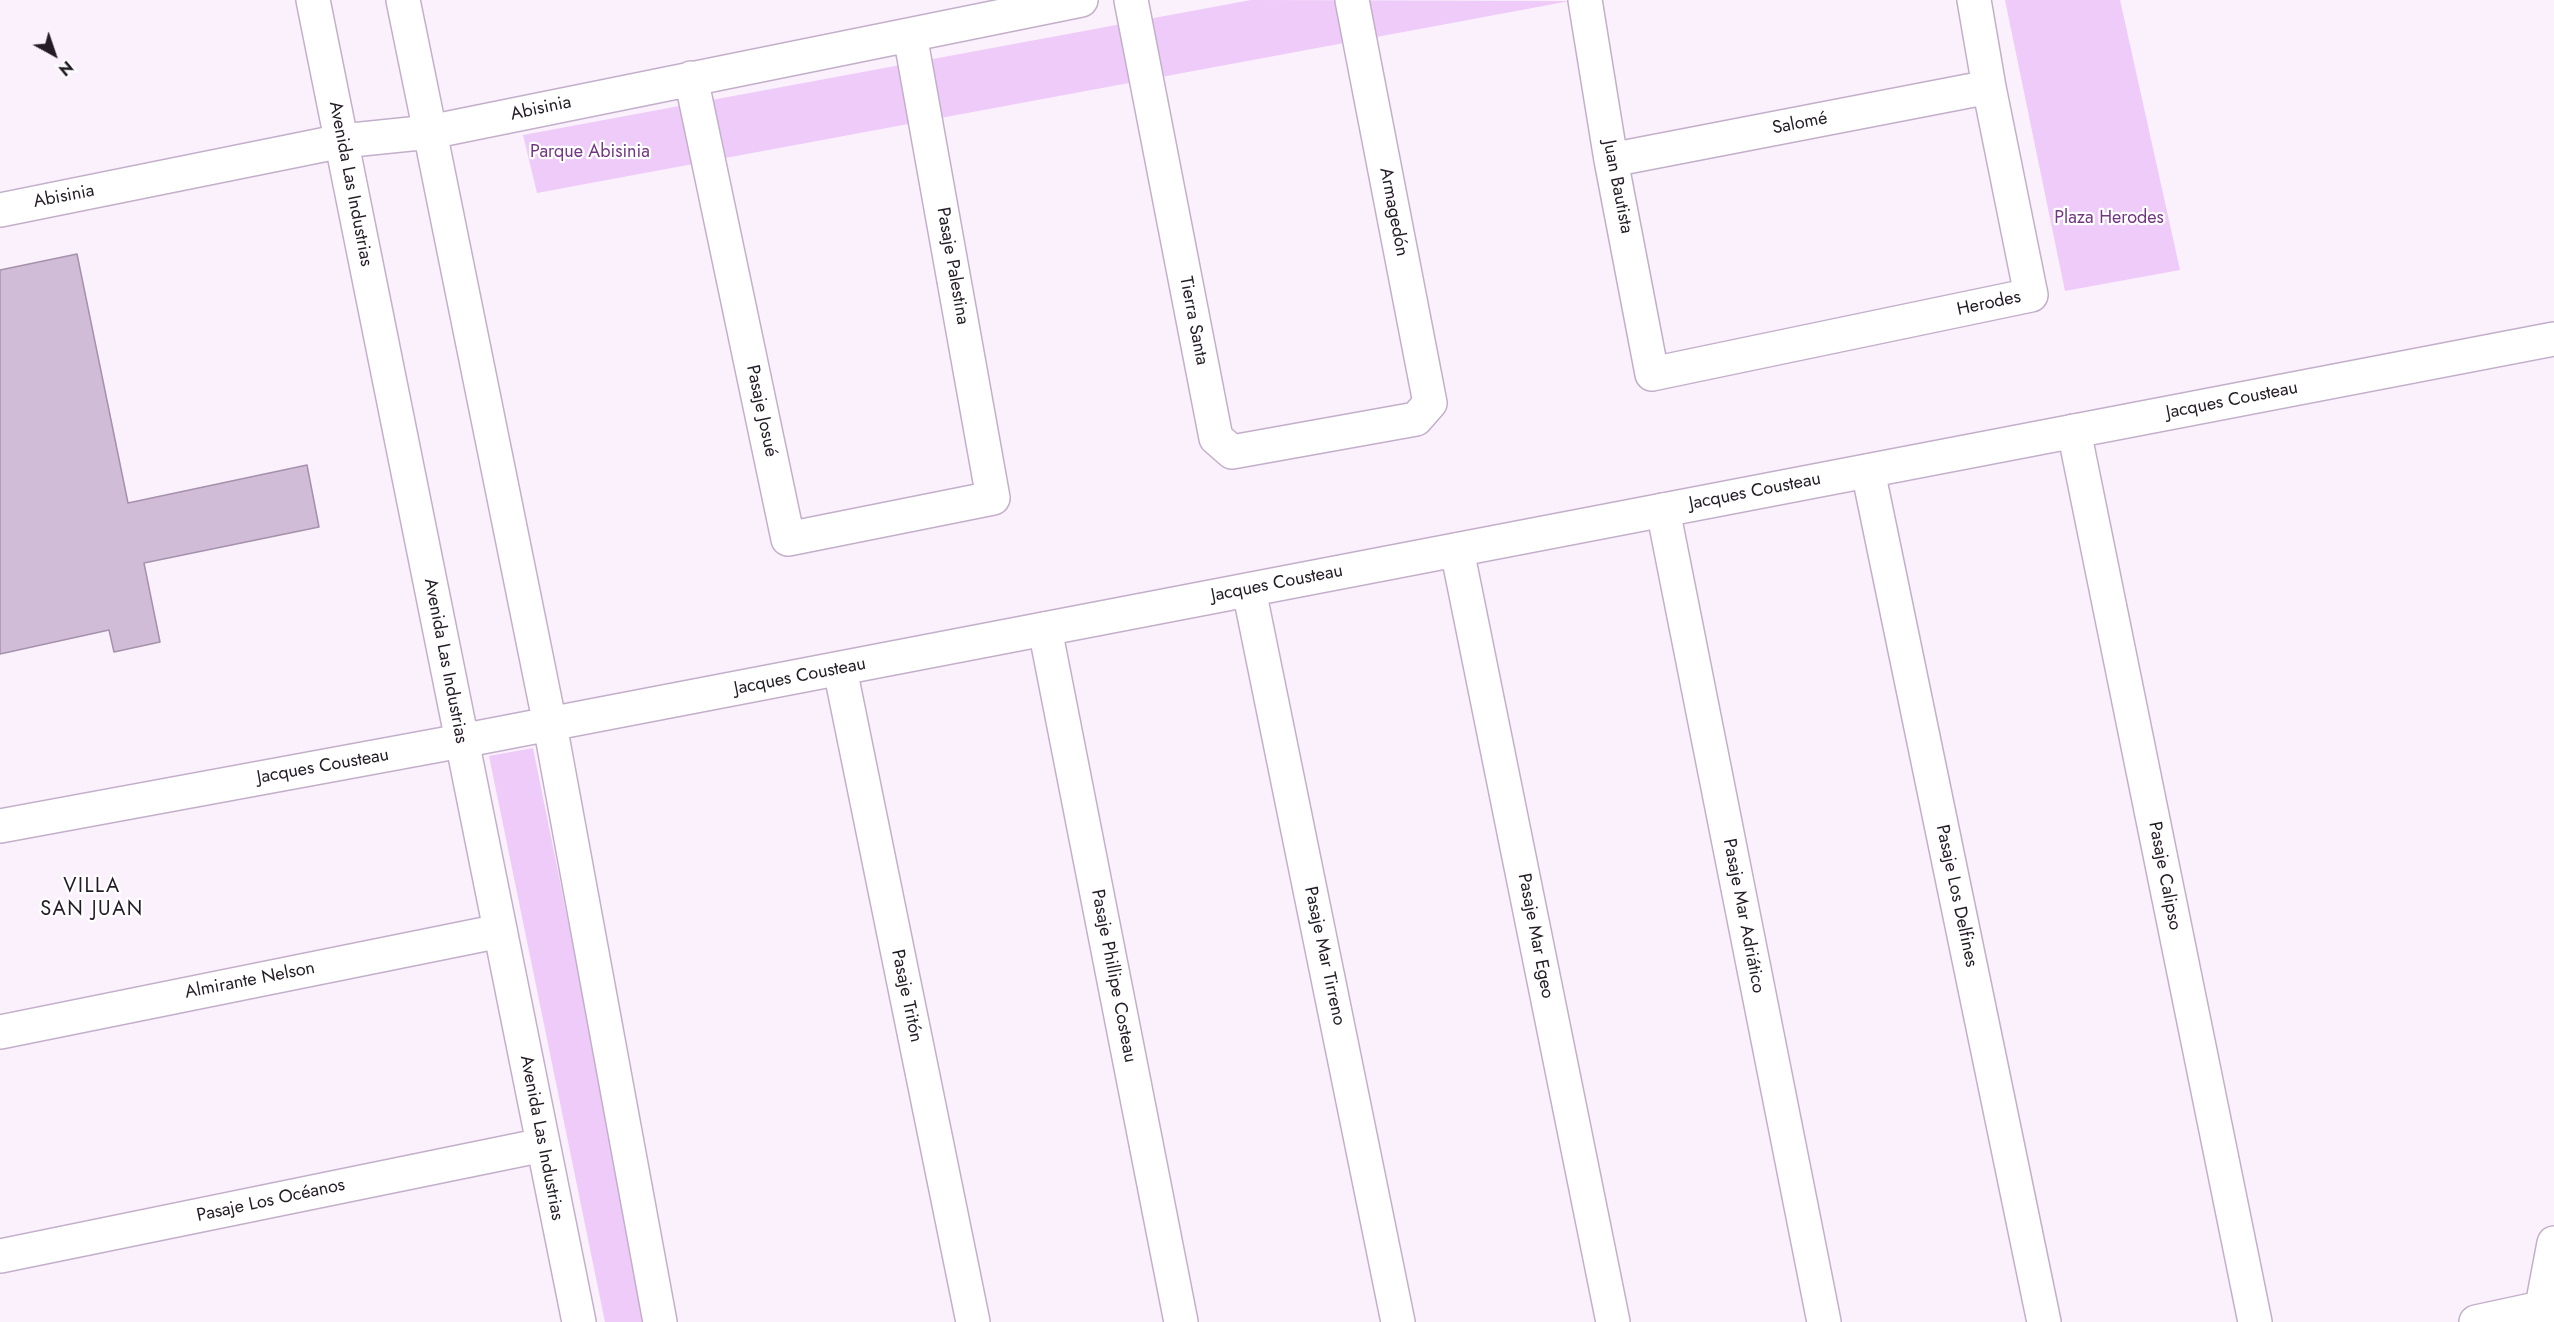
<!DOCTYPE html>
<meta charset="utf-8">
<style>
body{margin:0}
#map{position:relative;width:2554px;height:1322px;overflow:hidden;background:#faf1fc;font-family:Jost,sans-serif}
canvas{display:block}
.north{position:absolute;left:24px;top:24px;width:60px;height:60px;-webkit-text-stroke:4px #fff;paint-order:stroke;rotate:140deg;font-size:16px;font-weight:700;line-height:24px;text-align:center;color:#231b25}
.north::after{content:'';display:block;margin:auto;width:21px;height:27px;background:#231b25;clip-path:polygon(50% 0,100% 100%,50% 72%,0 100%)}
</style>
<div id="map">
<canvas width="2554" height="1322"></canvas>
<div class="north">N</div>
</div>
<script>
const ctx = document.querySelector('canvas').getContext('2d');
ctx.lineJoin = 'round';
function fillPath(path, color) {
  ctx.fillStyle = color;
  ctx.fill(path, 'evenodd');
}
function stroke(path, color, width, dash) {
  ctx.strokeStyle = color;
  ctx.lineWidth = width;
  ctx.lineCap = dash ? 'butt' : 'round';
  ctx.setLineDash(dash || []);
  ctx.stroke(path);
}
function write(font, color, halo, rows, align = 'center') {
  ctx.font = font + ' Jost,sans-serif';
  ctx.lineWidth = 4.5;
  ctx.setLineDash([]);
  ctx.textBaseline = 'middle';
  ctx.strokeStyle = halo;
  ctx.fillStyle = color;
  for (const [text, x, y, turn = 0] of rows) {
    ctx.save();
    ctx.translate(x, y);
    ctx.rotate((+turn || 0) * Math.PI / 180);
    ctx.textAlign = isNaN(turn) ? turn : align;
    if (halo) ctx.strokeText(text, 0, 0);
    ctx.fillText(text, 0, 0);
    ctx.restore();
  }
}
const green = new Path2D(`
 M1251 0 1570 1 537 193 523 135Z
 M2005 0H2120L2180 270 2065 291Z
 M533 748 649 1322H605L489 756Z`);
const building = new Path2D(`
 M77 254 128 503 307 465 319 527 144 563 160 642 114 652 109 630 0 654V270Z`);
const minor = new Path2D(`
 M403 0 430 132 1081 0
 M1131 0 1216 438 1232 452 1416 419 1430 403 1352 0
 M1585 0 1611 160 1652 374 2031 295 1989 87 1974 0
 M691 78 788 539 993 498 910 35
 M1611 160 1989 87
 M0 210 342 141
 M2074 431 2255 1322
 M1868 471 2044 1322
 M1663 510 1824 1322
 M1457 550 1613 1322
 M1249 590 1398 1322
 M1045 629 1181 1322
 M840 669 973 1322
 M0 826 461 741
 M0 1032 500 931
 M0 1256 543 1145
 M2476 1322 2541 1308
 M2539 1322 2554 1243`);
const tertiary = new Path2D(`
 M313 0 579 1322
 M342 141 430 132 550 725 660 1322
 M461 741 2554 339`);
const streetNames = [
 ["Abisinia",541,109,-12],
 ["Salomé",1800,124,-11],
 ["Avenida Las Industrias",350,184,79],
 ["Juan Bautista",1617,187,79],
 ["Abisinia",64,197,-11],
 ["Armagedón",1393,212,79],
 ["Pasaje Palestina",952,266,80],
 ["Herodes",1989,304,-12],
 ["Tierra Santa",1193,321,79],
 ["Jacques Cousteau",2232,401,-11],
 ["Pasaje Josué",761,411,78],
 ["Jacques Cousteau",1755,492,-11],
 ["Jacques Cousteau",1277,584,-11],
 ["Avenida Las Industrias",445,661,79],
 ["Jacques Cousteau",800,677,-11],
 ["Jacques Cousteau",323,767,-10],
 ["Pasaje Calipso",2164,876,79],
 ["Pasaje Los Delfines",1956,896,78],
 ["Pasaje Mar Adriático",1743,916,79],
 ["Pasaje Mar Egeo",1535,936,79],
 ["Pasaje Mar Tirreno",1324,956,78],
 ["Pasaje Phillipe Costeau",1113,976,79],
 ["Almirante Nelson",250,981,-11],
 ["Pasaje Tritón",906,996,78],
 ["Avenida Las Industrias",541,1138,79],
 ["Pasaje Los Océanos",271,1201,-12]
];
const parkNames = [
 ["Parque Abisinia",590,153],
 ["Plaza Herodes",2109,219]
];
const neighbourhoodNames = [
 ["VILLA",92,887],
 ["SAN JUAN",92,910]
];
fillPath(green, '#eecbf9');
fillPath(building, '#d1bcd8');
stroke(building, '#a591ab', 1.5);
stroke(minor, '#c3afca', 36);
stroke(tertiary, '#c3afca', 36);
stroke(minor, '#fff', 33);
stroke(tertiary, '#fff', 33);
write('18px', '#231b25', '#fff', streetNames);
write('18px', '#723683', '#fff', parkNames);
ctx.letterSpacing = '1.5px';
write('20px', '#231b25', '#fff', neighbourhoodNames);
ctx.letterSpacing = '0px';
</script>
